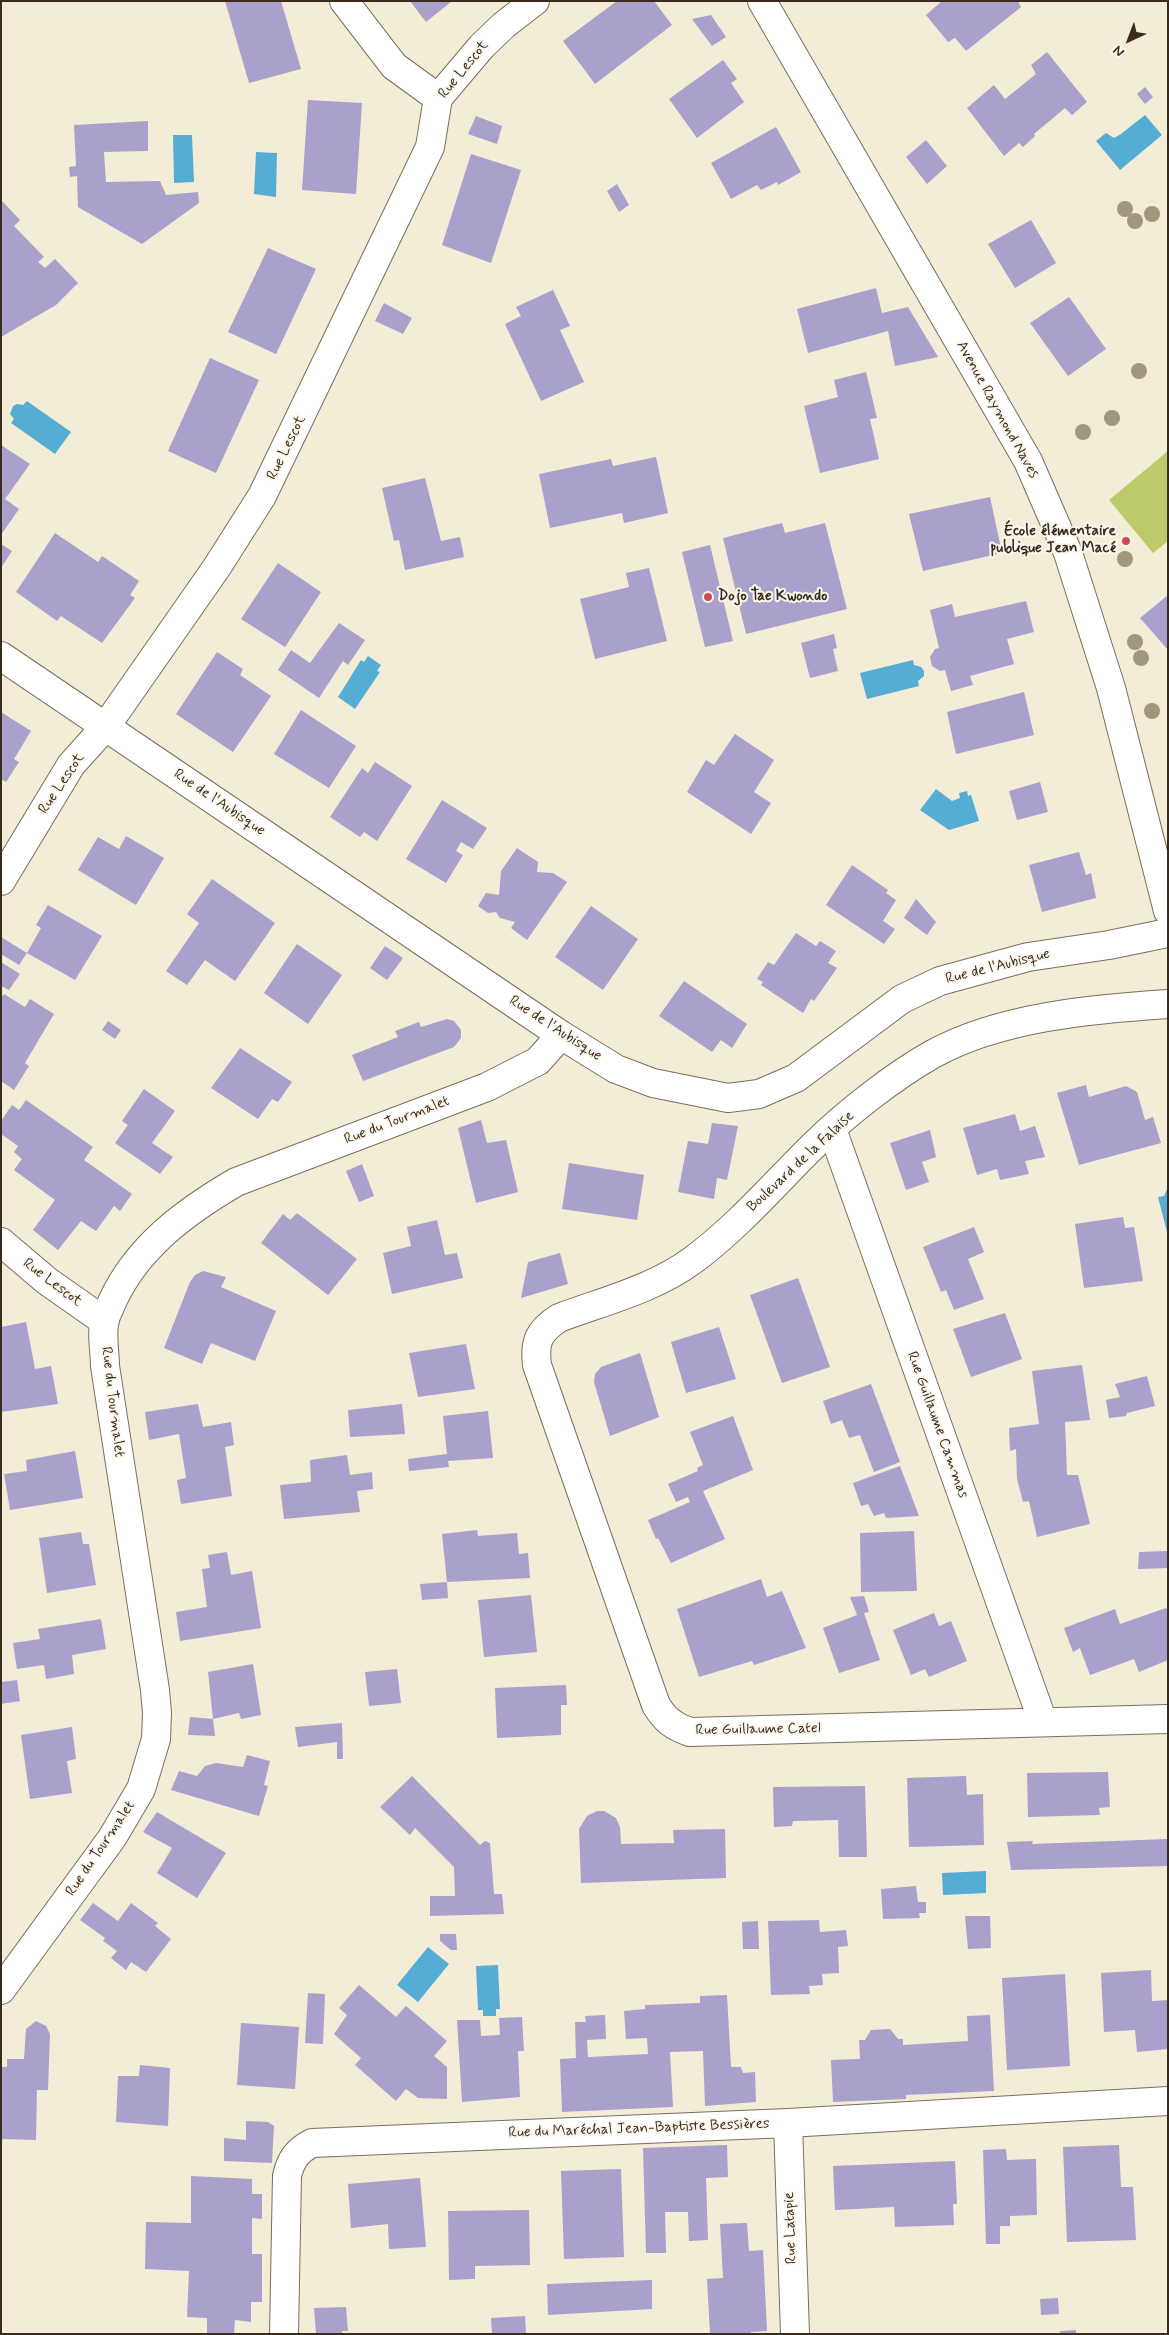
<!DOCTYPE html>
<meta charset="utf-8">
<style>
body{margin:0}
#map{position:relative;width:1169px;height:2335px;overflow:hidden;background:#f3ecd6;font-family:Mynerve,sans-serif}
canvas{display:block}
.frame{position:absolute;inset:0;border:2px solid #3b2a1e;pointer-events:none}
.north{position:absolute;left:1104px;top:15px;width:50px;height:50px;-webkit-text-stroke:4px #fbf7ec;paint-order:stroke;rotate:223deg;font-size:14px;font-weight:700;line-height:20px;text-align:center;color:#3b2a1e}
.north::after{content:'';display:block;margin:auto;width:18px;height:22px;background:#3b2a1e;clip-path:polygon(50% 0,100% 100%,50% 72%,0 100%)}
</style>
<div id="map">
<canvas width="1169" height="2335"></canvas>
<div class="frame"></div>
<div class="north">N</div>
</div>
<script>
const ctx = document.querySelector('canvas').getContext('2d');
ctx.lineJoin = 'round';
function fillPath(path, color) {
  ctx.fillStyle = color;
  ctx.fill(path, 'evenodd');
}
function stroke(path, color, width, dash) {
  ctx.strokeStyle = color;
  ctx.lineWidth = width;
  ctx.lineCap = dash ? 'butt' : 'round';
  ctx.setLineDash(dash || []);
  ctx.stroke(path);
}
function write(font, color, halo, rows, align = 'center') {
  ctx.font = font + ' Mynerve,sans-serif';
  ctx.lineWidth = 4;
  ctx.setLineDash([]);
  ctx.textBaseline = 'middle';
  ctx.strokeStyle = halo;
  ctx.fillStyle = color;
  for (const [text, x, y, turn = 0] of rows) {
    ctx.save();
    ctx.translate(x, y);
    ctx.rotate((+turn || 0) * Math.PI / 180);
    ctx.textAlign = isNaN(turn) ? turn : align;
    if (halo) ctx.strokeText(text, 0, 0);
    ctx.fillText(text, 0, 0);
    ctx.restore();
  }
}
const green = new Path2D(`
 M1168 451V541L1153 553 1109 500Z`);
const water = new Path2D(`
 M1145 115 1162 135 1120 170 1096 141 1106 133 1114 138 1121 134Z
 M173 135H192L194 182 174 183Z
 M256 152 277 153 276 197 254 194Z
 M27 401 71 432 55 454 11 423 14 419 10 414 13 406 17 404 23 405Z
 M368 656 381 665 377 671 380 672 355 709 338 697 361 660 364 662Z
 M913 660 914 665 921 667 924 671V676L918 681 919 686 867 699 860 673Z
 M936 789 952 801 960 798 959 793 967 791 968 796 971 795 979 821 949 830 920 810Z
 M1168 1187V1236L1158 1197 1164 1196Z
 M986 1871V1893L943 1895 942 1873Z
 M428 1947 449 1964 418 2002 397 1985Z
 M498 1965 500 2009H496V2016H483V2010H478L476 1966Z`);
const building = new Path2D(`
 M225 1H281L301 69 249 83Z
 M410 1H452L426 22Z
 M617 1H654L672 25 595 84 563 41Z
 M942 1H1018L1021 7 966 51 955 38 948 42 926 15Z
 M711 15 726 37 712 46 692 19Z
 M1047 52 1087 102 1072 115 1065 108 1034 134 1035 136 1023 147 1019 143 1004 156 967 108 994 85 1005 99 1036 74 1031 65Z
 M723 60 737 79 731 83 744 102 697 138 669 99Z
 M1145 87 1153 97 1145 104 1137 94Z
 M308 100 362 103 356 194 302 190Z
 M476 116 502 126 497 144 468 134Z
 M148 121V151L104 152 106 182 160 181 166 195 198 192 199 203 142 244 78 207 77 176 70 177 69 167 76 166 74 125Z
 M776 127 801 172 778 185 777 182 761 190 757 185 731 199 711 163Z
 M926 140 947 166 927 184 906 157Z
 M471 154 521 170 491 263 442 245Z
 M617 184 629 205 619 212 607 191Z
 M1 200 20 220 14 226 44 257 38 262 45 268 55 259 78 283 56 305 1 337Z
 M1031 220 1056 263 1015 288 988 244Z
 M268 248 316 269 276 354 228 332Z
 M876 288 882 313 908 307 938 357 895 366 888 331 808 353 797 309Z
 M553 290 570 326 560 330 584 382 541 401 505 324 521 316 516 307Z
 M1069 297 1106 349 1068 376 1030 323Z
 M384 303 412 318 403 334 375 321Z
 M210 358 259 380 216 473 168 451Z
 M866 372 877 418 870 419 879 459 820 473 804 406 838 397 834 380Z
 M1 445 30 464 5 499 19 509 1 535Z
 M656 457 668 513 624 523 622 513 550 528 539 474 611 459 613 466Z
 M425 478 441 541 460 537 464 557 405 570 399 540 394 541 382 488Z
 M990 497 1002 553 923 571 909 514Z
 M782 523 785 533 825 523 847 609 746 634 723 538Z
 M55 533 98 562 102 556 139 581 130 595 135 598 102 643 61 616 57 621 16 592Z
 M1 544 12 551 1 568Z
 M710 545 733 641 705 647 682 552Z
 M278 563 321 592 285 647 241 619Z
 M649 568 667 641 595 659 580 599 629 587 626 573Z
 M1168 595V650L1140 618Z
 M1026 601 1034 632 1007 639 1014 664 970 676 973 685 951 691 945 670 940 671 932 666 930 657 935 649 939 648 930 610 952 604 955 617Z
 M339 623 365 640 348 665 343 661 319 698 278 670 291 650 310 663Z
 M834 634 837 648 833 649 838 671 810 678 801 643Z
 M217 652 243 669 240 675 271 696 233 752 176 714Z
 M1024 692 1034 735 956 754 947 712Z
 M301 710 356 746 329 788 274 754Z
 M1 712 31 731 14 759 19 762 6 782 1 779Z
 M735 734 774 760 754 792 771 803 751 834 687 792 706 760 714 765Z
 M375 762 412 786 377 841 364 832 360 837 330 817 362 768 368 773Z
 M1040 782 1048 812 1017 820 1009 791Z
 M442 800 487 828 473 849 461 842 456 851 463 855 446 883 406 859Z
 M126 836 164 858 136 905 78 870 98 837 119 849Z
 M517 848 538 862 537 872 553 873 567 882 527 940 511 928 515 922 500 918 496 912 488 913 478 906 486 893 499 895 501 871Z
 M1079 852 1086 875 1091 873 1096 898 1042 912 1029 865Z
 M852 865 888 890 886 893 896 900 883 921 895 929 884 944 826 905Z
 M212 879 275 923 235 981 205 960 187 985 166 971 199 923 187 914Z
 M916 899 936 922 927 935 904 918Z
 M48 905 102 936 75 980 27 953 19 965 1 954V937L27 953 41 928 36 925Z
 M591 906 638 939 603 990 555 957Z
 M796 933 816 946 820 941 836 951 828 963 837 968 814 1001 811 999 803 1013 761 985 763 982 757 979 768 962 774 965Z
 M297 944 342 975 308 1024 264 993Z
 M385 946 403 958 387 980 370 968Z
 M1 962 20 974 9 990 1 986Z
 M684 981 747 1024 732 1048 721 1040 712 1052 659 1016Z
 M4 994 25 1007 30 999 54 1014 25 1063 29 1066 14 1090 1 1081V998Z
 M447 1019 454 1021 461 1030V1038L454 1047 363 1081 352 1055 398 1037 395 1031 419 1022 421 1027Z
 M108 1021 121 1030 115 1039 102 1030Z
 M240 1048 292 1082 278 1102 272 1099 258 1119 211 1088Z
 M1086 1085 1089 1097 1126 1086 1137 1092 1145 1120 1153 1117 1161 1143 1079 1165 1057 1093Z
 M144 1089 175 1111 152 1143 173 1157 160 1174 115 1143 128 1125 122 1121Z
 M26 1100 93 1147 84 1160 132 1194 120 1211 114 1206 96 1231 81 1221 58 1250 33 1230 55 1200 14 1170 22 1159 14 1152 18 1146 1 1134V1121L12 1105 19 1110Z
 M1015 1114 1020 1131 1035 1126 1045 1157 1025 1161 1029 1174 1000 1180 997 1169 977 1175 963 1128Z
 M481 1120 487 1143 506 1140 518 1192 476 1203 458 1128Z
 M712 1123 738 1126 727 1180 717 1178 714 1199 678 1192 688 1141 708 1144Z
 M930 1130 936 1157 922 1162 929 1182 906 1190 890 1143Z
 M569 1163 644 1175 637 1220 562 1209Z
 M362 1164 374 1196 359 1202 346 1171Z
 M297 1213 357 1259 328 1295 261 1243 283 1214 290 1220Z
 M1123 1217 1125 1228 1134 1227 1143 1281 1084 1288 1075 1224Z
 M437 1220 445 1255 457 1253 463 1278 392 1294 383 1253 411 1246 407 1227Z
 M974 1227 984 1252 968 1259 984 1299 954 1310 946 1290 941 1292 923 1247Z
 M560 1253 568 1284 521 1298 528 1262Z
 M203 1271 226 1277 221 1287 276 1311 255 1361 211 1343 202 1364 164 1348 190 1282 195 1275Z
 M798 1278 830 1367 782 1383 750 1295Z
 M1005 1313 1022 1359 971 1377 953 1329Z
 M26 1322 35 1369 51 1366 58 1404 1 1412V1327Z
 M719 1327 736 1379 686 1393 671 1342Z
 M466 1344 475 1389 418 1397 409 1353Z
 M640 1353 659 1417 610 1436 594 1382 595 1374 601 1367Z
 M1082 1365 1090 1420 1065 1422 1067 1475H1078L1090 1524 1037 1537 1029 1501 1023 1502 1017 1479 1016 1449 1010 1451 1009 1428 1039 1424 1032 1371Z
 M1147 1376 1155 1406 1127 1413 1126 1416 1109 1418 1106 1400 1120 1397 1115 1384Z
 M871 1384 900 1462 874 1472 860 1435 849 1438 842 1420 831 1424 823 1401Z
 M198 1404 203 1427 231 1422 234 1445 225 1447 232 1496 181 1504 177 1480 186 1478 179 1434 149 1440 145 1412Z
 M402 1404 405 1434 350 1437 348 1410Z
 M488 1411 493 1458 448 1461 449 1467 409 1471 408 1459 447 1454 443 1416Z
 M733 1416 753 1470 703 1491 725 1539 671 1563 658 1538 656 1539 648 1520 690 1502 688 1497 676 1502 668 1484 698 1471 697 1468 703 1465 690 1432Z
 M75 1451 83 1498 10 1510 4 1474 27 1471 26 1460Z
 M347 1455 350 1475 372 1472 373 1489 357 1491 360 1512 284 1519 280 1485 311 1482 310 1460Z
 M900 1466 919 1516 886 1518 884 1513 874 1516 868 1504 861 1506 853 1483Z
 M477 1530 478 1536 517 1533 519 1554 528 1553 530 1578 447 1582 448 1598 422 1600 420 1584 447 1582 442 1534Z
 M914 1531 917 1591 861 1592 860 1533Z
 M81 1532 83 1544H89L96 1585 47 1593 39 1538Z
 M1168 1551V1568L1138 1569 1139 1552Z
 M227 1552 231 1575 252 1571 261 1628 180 1641 176 1612 207 1607 202 1569 210 1568 208 1555Z
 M761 1579 767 1597 782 1591 806 1648 754 1665 752 1661 699 1677 677 1609Z
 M531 1595 537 1652 484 1657 478 1600Z
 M864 1596 869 1612 864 1613 880 1660 839 1673 823 1628 857 1615 850 1597Z
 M1166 1608 1168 1612V1660L1139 1672 1134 1659 1090 1675 1080 1648 1073 1652 1064 1628 1115 1609 1120 1624Z
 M934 1613 939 1626 951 1621 967 1661 929 1677 925 1669 911 1675 893 1630Z
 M101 1619 106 1649 72 1655 74 1674 46 1679 44 1665 17 1669 13 1643 40 1639 38 1629Z
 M253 1664 261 1715 241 1719 239 1713 213 1719 208 1672Z
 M397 1669 401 1703 369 1706 365 1672Z
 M17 1680 20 1701 1 1704V1682Z
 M566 1685 567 1705H561V1735L497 1738 495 1688Z
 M190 1717 213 1719 215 1736 188 1735Z
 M342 1723 343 1759H337V1742L298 1747 295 1727Z
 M72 1727 76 1759 67 1761 72 1793 30 1799 21 1735Z
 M247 1755 270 1761 264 1785 268 1786 259 1816 171 1790 179 1771 197 1776 205 1766 216 1763 243 1767Z
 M1108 1772 1110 1807 1099 1808 1100 1815 1028 1817 1027 1773Z
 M412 1776 480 1845 485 1841 490 1843 494 1894H502L504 1914 430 1916V1896H455L454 1867 415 1828 410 1835 380 1807Z
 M966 1776 967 1795 983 1794 984 1845 909 1847 907 1778Z
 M865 1786 867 1857H839L838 1820 793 1821 792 1826 774 1827 773 1787Z
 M597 1811H604L616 1818 620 1827 621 1844 674 1843 673 1830 725 1829 726 1878 581 1883 579 1829 587 1816Z
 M157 1812 226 1853 197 1898 157 1873 172 1848 143 1832Z
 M1168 1839V1866L1011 1870 1007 1842 1033 1841 1032 1844Z
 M916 1886 918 1902H926V1913H919L920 1918 883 1919 881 1889Z
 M93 1903 118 1921 131 1903 158 1923 155 1926 171 1939 146 1972 131 1962 126 1970 111 1958 117 1951 103 1941 105 1938 80 1920Z
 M965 1916H990L991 1948 968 1949Z
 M819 1920 820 1932 846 1930 848 1946 838 1947 839 1973 822 1974 823 1985 809 1986 810 1994 771 1995 768 1921Z
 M758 1921 759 1949H743L742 1922Z
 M440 1934H456L457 1950H451L440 1941Z
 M1151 1970 1152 2001 1168 2000V2049L1137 2052 1135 2030 1104 2032 1101 1973Z
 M1065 1974 1070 2066 1007 2070 1002 1978Z
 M359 1985 396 2017 406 2006 447 2041 434 2056 447 2067V2099L418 2098 406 2089 396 2101 355 2065 361 2058 334 2034 347 2015 339 2008Z
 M308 1993 325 1994 323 2044 305 2043Z
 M727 1995 731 2067H741L743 2073 755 2072 756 2102 705 2106 703 2051 670 2052 673 2107 562 2112 560 2059 576 2058 575 2022H586L585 2016 605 2015 606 2039 587 2040 588 2057 648 2054 647 2038 626 2039 624 2011 645 2009V2005L700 2003V1996Z
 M990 2015 994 2091 906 2095V2099L833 2102 831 2060 860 2059 859 2040H865L871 2030 890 2029 898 2039H903V2045L968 2041 967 2016Z
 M522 2017 524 2051H518L520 2097 462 2102 457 2020H480L481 2036 500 2035 499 2018Z
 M36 2021 46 2026 50 2034 48 2090H37L36 2140 1 2139V2067H7V2059H24L26 2029Z
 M241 2023 299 2027 295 2089 237 2085Z
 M140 2065 170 2068 168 2126 116 2122 118 2076H139Z
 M246 2121 268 2122 274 2126 272 2163 224 2161V2138L246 2140Z
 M727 2145 728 2177 706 2178 708 2240 689 2241 688 2212H665L666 2253H646L643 2148Z
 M1119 2145 1121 2187H1133L1136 2240 1067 2242 1063 2147Z
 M1006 2149 1007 2160 1036 2159 1037 2215 1010 2216V2226H1000V2244H986L983 2150Z
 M955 2161 957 2204H953L954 2225 895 2227 894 2207 835 2210 833 2166Z
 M621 2169 624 2257 564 2259 561 2171Z
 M191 2176 252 2179V2194H262V2219L252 2218V2254H262V2302H251V2322L235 2320 234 2334H207V2318L187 2317 189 2271 145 2269 146 2222 191 2223Z
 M420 2178 426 2247 389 2249 388 2224 351 2228 348 2184Z
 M529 2210 530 2265 475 2266V2279L449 2280 448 2211Z
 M747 2223 749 2251 763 2250 767 2331 751 2332V2334H710L707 2279 723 2278 720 2224Z
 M652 2280V2309L548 2315 547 2284Z
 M1058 2298 1059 2314 1041 2315 1040 2299Z
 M346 2307 348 2331H342V2334H316L314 2308Z
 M525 2316 526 2334H492L491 2318Z
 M1076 2330V2334H1060V2331Z`);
const street = new Path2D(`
 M344 1 394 66 438 98
 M762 1 1028 461 1068 553 1111 688 1168 911
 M1 656 561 1035 616 1069 653 1083 728 1098 759 1094 796 1078 902 999 940 981 1028 957 1109 945 1168 933
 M1 881 71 765 106 726 217 567 262 496 430 147 438 98 482 46 504 25 535 1
 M1168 1004C1092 1009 1000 1017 933 1054 894 1076 848 1112 816 1143 776 1182 739 1226 693 1260 654 1289 604 1301 559 1318 539 1331 534 1341 537 1365L656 1705C665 1720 673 1726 690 1732L1168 1719
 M832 1129 1043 1722
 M1 1242 47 1281 104 1321
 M1 1990 112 1838 141 1789 156 1739 157 1713 155 1690 105 1366C105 1352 101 1333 105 1320 106 1314 110 1308 112 1302 137 1247 185 1212 236 1182L487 1087 538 1061 561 1035
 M788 2123 795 2334
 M284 2334 287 2176C291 2159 297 2151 312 2143L788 2123 1168 2101`);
const trees = [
 [1125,209],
 [1152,214],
 [1135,221],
 [1139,371],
 [1112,418],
 [1083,432],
 [1125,559],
 [1135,642],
 [1141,658],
 [1152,711]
];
const markers = [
 [1126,541,5,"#d1495b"],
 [708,597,5,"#d1495b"]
];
const streetNames = [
 ["Rue Lescot",464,70,-51],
 ["Avenue Raymond Naves",997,410,61],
 ["Rue Lescot",287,448,-64],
 ["Rue Lescot",62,784,-56],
 ["Rue de l'Aubisque",219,803,34],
 ["Rue de l'Aubisque",998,967,-14],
 ["Rue de l'Aubisque",555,1029,33],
 ["Rue du Tourmalet",397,1121,-21],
 ["Boulevard de la Falaise",801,1162,-43],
 ["Rue Lescot",52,1283,37],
 ["Rue du Tourmalet",112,1402,83],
 ["Rue Guillaume Cammas",937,1425,70],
 ["Rue Guillaume Catel",758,1730,-1],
 ["Rue du Tourmalet",101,1849,-56],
 ["Rue du Maréchal Jean-Baptiste Bessières",639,2129,-2],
 ["Rue Latapie",791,2228,-92]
];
const poiNames = [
 ["École élémentaire",1116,532],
 ["publique Jean Macé",1116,549],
 ["Dojo Tae Kwondo",718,597,"left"]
];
fillPath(green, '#bdca6c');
fillPath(water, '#56add3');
fillPath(building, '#aaa0cc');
stroke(street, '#7b6e5e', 30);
stroke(street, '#fff', 28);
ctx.fillStyle = '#a0977c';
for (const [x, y] of trees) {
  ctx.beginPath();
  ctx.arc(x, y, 8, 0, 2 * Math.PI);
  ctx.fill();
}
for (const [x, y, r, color] of markers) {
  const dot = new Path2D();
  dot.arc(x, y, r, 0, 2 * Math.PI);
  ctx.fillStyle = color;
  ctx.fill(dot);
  stroke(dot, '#fbf7ec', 2);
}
write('15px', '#3b2a1e', '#fbf7ec', streetNames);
write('bold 15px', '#3b2a1e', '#fbf7ec', poiNames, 'right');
</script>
